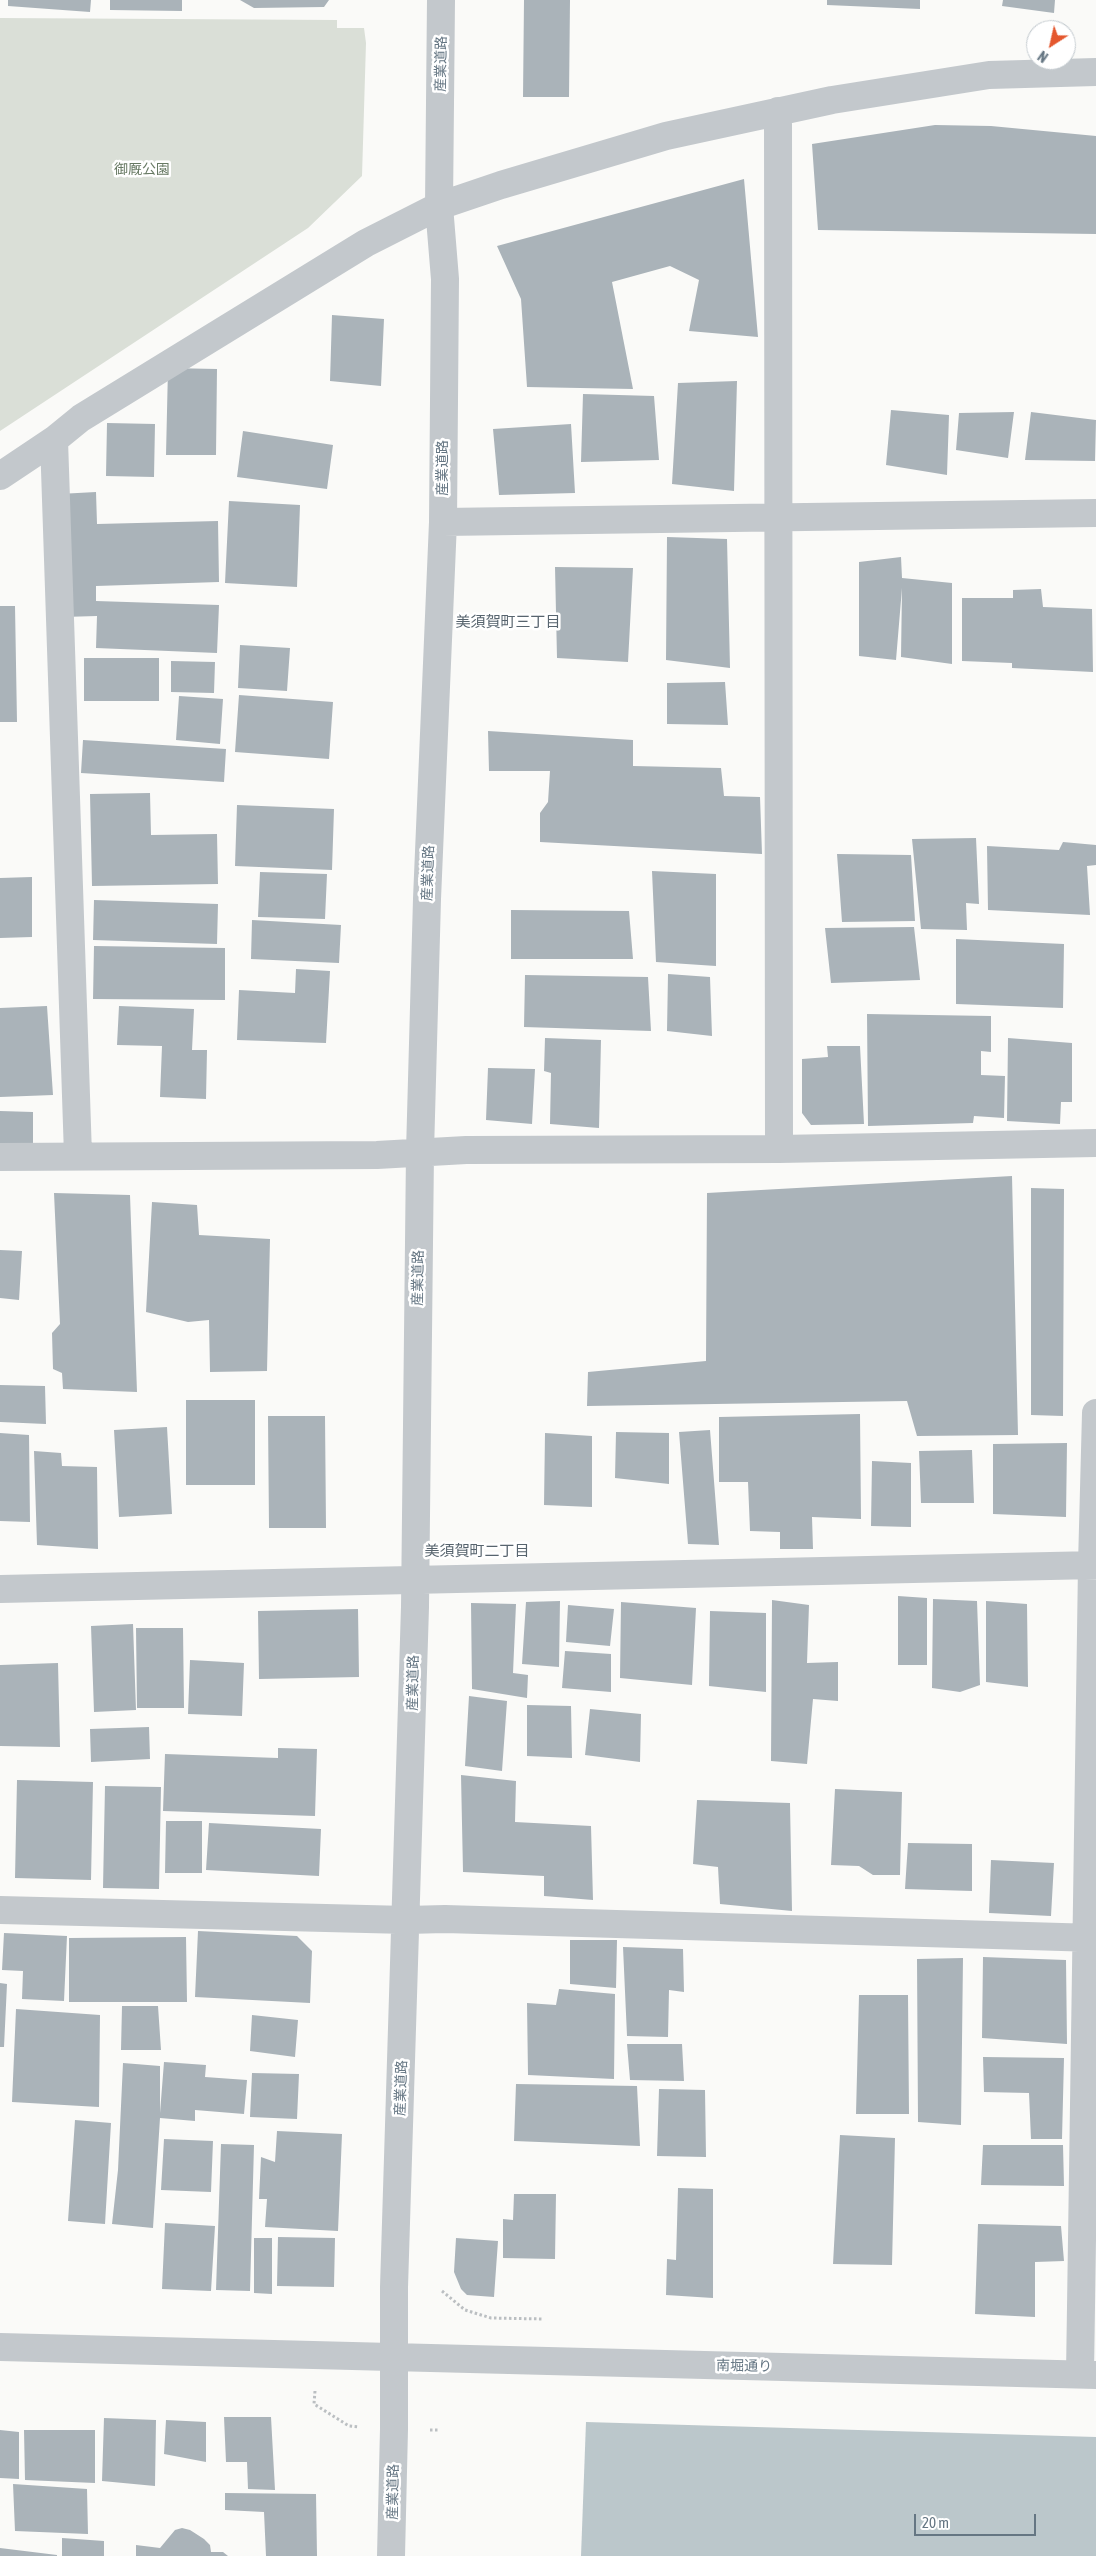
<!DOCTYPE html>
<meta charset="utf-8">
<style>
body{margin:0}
#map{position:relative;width:1096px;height:2556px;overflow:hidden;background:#fafaf8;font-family:"Asap Condensed",sans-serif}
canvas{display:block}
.north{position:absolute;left:1026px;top:20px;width:50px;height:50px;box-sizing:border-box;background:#fff;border:1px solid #c1c8cd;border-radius:50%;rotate:215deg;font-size:14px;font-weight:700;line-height:20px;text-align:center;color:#657683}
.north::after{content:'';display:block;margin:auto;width:18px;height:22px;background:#e4572e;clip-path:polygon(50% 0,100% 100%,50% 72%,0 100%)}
.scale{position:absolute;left:914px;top:2514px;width:122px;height:22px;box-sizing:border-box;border:2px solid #657683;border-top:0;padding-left:6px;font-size:15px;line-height:18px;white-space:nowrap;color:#657683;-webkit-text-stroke:4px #fff;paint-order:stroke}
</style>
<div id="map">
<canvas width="1096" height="2556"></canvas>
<div class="north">N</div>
<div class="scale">20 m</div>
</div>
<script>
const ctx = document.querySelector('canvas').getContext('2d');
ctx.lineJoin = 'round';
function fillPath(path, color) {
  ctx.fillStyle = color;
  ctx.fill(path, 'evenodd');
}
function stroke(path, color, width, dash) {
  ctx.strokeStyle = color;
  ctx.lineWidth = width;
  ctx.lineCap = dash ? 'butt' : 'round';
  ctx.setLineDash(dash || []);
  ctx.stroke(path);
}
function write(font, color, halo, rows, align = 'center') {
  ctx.font = font + ' "Asap Condensed","Noto Sans JP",sans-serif';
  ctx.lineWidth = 5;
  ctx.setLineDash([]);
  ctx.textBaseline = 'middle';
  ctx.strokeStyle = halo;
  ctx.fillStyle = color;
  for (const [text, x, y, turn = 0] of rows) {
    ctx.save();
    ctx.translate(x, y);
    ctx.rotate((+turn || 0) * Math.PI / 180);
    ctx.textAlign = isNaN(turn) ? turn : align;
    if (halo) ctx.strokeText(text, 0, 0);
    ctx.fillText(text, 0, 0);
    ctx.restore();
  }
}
const green = new Path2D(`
 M0 18 337 20V28H364L366 43 362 176 308 228 0 431Z`);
const water = new Path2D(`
 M586 2422 1096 2437V2556H581Z`);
const building = new Path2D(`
 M8 0H91L90 12 8 6Z
 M110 0H182V11L110 10Z
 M240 0H329L324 7 254 8Z
 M524 0H570L569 97H523Z
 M827 0H920V9L827 5Z
 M1003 0H1055L1054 13 1002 6Z
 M935 125 991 126 1096 136V234L818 230 812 144Z
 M744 179 758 337 689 331 699 280 670 266 612 282 633 389 527 387 521 299 497 246Z
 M332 315 384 319 381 386 330 381Z
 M168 368 217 369 216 455H166Z
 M737 381 734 491 672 484 678 383Z
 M583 394 654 396 659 460 581 462Z
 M891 410 949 415 947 475 886 465Z
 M1014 412 1008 458 956 450 959 413Z
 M1031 412 1096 420 1095 461 1025 460Z
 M107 423 155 424 154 477 106 476Z
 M571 424 575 493 499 495 493 429Z
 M243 431 333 445 327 489 237 477Z
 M96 492 97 524 218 521 219 582 96 586V601L219 605 217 653 96 648 97 616 63 617 59 494Z
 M229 501 300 505 297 587 225 583Z
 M667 537 727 539 730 668 666 660Z
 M901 557 902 578 952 583V664L901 657 902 588 896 660 859 656V562Z
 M555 567 633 568 628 662 557 658Z
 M1041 589 1043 607 1092 609 1093 672 1012 668V663L962 661V598H1013V590Z
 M0 606H15L17 722H0Z
 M240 645 290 648 287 691 238 688Z
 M84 658H159V701H84Z
 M171 661 215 662 214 693 171 692Z
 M725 682 728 725 667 724V683Z
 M239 695 333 702 329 759 235 752Z
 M179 696 223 699 220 744 176 740Z
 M488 731 633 740V766L721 768 724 796 760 797 762 854 540 842V813L548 802 550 771H489Z
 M83 740 226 749 224 782 81 773Z
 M150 793 151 835 217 834 218 884 92 886 90 794Z
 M237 805 334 809 332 870 235 866Z
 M976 838 979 904 966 903 967 930 921 929 912 839Z
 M1063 842 1096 845V865L1087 866 1090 915 988 910 987 846 1059 850Z
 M837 854 911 855 915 921 842 922Z
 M652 871 716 874V966L656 962Z
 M260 872 327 874 325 919 258 917Z
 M32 877V937L0 938V878Z
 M94 900 218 904 217 944 93 940Z
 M511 910 629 911 633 959H511Z
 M252 920 341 925 339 963 251 959Z
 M914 927 920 980 831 983 825 928Z
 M956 939 1064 944 1063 1008 956 1004Z
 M94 946 225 948V1000L93 999Z
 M296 969 330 971 326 1043 237 1040 239 990 295 993Z
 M668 974 710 977 712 1036 667 1031Z
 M525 975 648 977 651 1031 524 1027Z
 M47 1006 53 1095 0 1097V1008Z
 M119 1006 194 1009 192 1050H207L206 1099 160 1097 162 1046 117 1045Z
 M867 1014 991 1016V1052L981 1051V1075L1005 1076 1004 1118 974 1116 973 1123 868 1126Z
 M545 1038 601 1040 599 1128 550 1124 551 1073 544 1071Z
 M1008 1038 1072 1043V1102H1061L1060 1124 1007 1121Z
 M827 1046H860L864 1124 811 1125 802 1113V1059L828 1057Z
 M488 1068 535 1069 532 1124 486 1120Z
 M0 1111 33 1112V1144L0 1143Z
 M1012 1176 1018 1435 917 1436 907 1401 587 1406 588 1372 706 1361 707 1193Z
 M1031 1188 1064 1189 1063 1416 1031 1415Z
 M54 1193 130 1195 137 1392 63 1389 62 1373 53 1369 52 1333 60 1324Z
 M152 1202 197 1205 199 1235 270 1239 267 1371 210 1372 209 1320 188 1322 146 1312Z
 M0 1250 22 1251 19 1300 0 1298Z
 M0 1385 45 1386 46 1424 0 1422Z
 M186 1400H255V1485H186Z
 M860 1414 861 1519 812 1517 813 1549H780V1532L750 1531 748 1482H719V1417Z
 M268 1416H325L326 1528H269Z
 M167 1427 172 1514 119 1517 114 1430Z
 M710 1430 719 1545 688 1544 679 1432Z
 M616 1432 669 1433V1484L615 1478Z
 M0 1433 29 1435 30 1522 0 1521Z
 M545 1433 592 1436V1507L544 1505Z
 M1067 1443 1066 1517 993 1514V1444Z
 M972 1450 974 1503H921L919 1451Z
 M34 1451 61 1453 62 1466 97 1467 98 1549 37 1545Z
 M872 1461 911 1463V1527L871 1526Z
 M898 1596 927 1598V1665H898Z
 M933 1599 977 1601 980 1685 960 1692 932 1688Z
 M772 1600 809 1605 807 1663 838 1662V1701L813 1699 807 1764 771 1761Z
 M560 1601 559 1667 522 1664 526 1602Z
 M986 1601 1027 1604 1028 1687 986 1682Z
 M621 1602 696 1608 692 1685 620 1678Z
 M471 1603 516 1604 513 1673 528 1675 527 1698 472 1689Z
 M568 1605 614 1609 610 1646 566 1642Z
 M358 1609 359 1677 259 1679 258 1611Z
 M710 1611 766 1613V1692L709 1686Z
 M133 1624 136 1710 94 1712 91 1626Z
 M136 1628H183L184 1708H137Z
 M565 1651 611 1654V1692L562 1688Z
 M190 1660 244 1663 242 1716 188 1714Z
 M58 1663 60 1747 0 1746V1665Z
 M469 1696 507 1701 502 1771 465 1766Z
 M527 1705 571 1706 572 1758 527 1756Z
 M590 1709 641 1714 640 1762 585 1755Z
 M149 1727 150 1759 91 1762 90 1729Z
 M278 1748 317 1749 315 1816 163 1811 165 1754 278 1758Z
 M461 1775 516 1781 515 1822 591 1826 593 1900 544 1896V1876L463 1872Z
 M17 1780 93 1782 91 1880 15 1878Z
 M105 1786 161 1787 159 1889 103 1888Z
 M835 1789 902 1792 900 1875H873L859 1866 831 1865Z
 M697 1800 790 1803 792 1911 720 1904 718 1867 693 1864Z
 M166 1821H202V1873H165Z
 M209 1823 321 1829 319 1876 206 1870Z
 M908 1843 972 1844V1891L905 1889Z
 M991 1860 1054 1863 1051 1916 989 1913Z
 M198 1931 297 1936 312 1951 310 2003 195 1997Z
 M4 1933 67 1936 64 2001 22 1999 23 1971 2 1970Z
 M186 1937 187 2002H69V1938Z
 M570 1940H617L616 1988 570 1984Z
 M623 1947 683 1949 684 1992 669 1990 668 2037 627 2036Z
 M983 1957 1066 1960 1067 2044 982 2038Z
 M963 1958 961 2125 918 2122 917 1959Z
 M0 1983 7 1984 4 2047H0Z
 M559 1989 615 1994 614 2079 528 2075 527 2003 556 2005Z
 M859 1995H908L909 2114H856Z
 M122 2006H158L161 2050H121Z
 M16 2009 100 2015 99 2107 12 2102Z
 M252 2015 298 2020 295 2057 250 2051Z
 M627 2044H682L684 2081 630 2080Z
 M983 2057 1064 2058 1062 2139H1031L1029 2093 984 2092Z
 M164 2062 206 2065 205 2077 247 2080 244 2114 195 2110V2121L160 2118 153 2228 112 2224 118 2170 123 2063 160 2066V2113Z
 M252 2073 299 2074 297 2119 250 2117Z
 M516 2084 637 2086 640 2146 514 2141Z
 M659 2089 705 2090 706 2157 657 2156Z
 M75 2120 111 2123 105 2224 68 2221Z
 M277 2131 342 2134 338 2231 265 2227 267 2199H259L261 2157 275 2162Z
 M840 2135 895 2138 892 2265 833 2264Z
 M164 2139 213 2141 211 2192 161 2190Z
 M221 2144 254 2145 250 2291 216 2290Z
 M983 2145H1063L1064 2186 981 2185Z
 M678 2188 713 2189V2298L666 2295 667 2259 676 2260Z
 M514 2194H556L555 2259 503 2258V2219L513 2220Z
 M165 2223 215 2226 211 2291 162 2289Z
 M978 2224 1061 2226 1064 2261 1035 2262V2317L975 2314Z
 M278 2237 335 2238 334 2287 277 2286Z
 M254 2238H272V2294L254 2293Z
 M456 2238 498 2241 494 2297 467 2295 461 2289 454 2272Z
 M224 2417H271L275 2490 248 2489 247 2462H226Z
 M104 2418 156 2420 155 2486 102 2481Z
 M166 2420 206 2422V2462L164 2454Z
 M0 2430 19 2432V2479L0 2478Z
 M24 2430H95V2483L25 2480Z
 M13 2484 87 2489 88 2534 15 2531Z
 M225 2493 316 2494 317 2556H266L264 2512 225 2510Z
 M182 2528 190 2530 204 2539 210 2545 211 2552H223L228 2556H136V2545L160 2548 175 2530Z
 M62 2538 104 2541V2556H62Z
 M0 2548 57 2555V2556H0Z`);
const path = new Path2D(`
 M442 2291 465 2310 491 2318 543 2319
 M315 2391 314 2404 349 2426 359 2427
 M430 2430H439`);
const minor = new Path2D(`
 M778 111 779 1149
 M54 440 78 1155
 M0 476 54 440 81 418 366 243 439 206 501 185 666 136 832 100 989 75 1096 72
 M443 522 1096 513
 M0 1157 377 1155 466 1150 779 1149 1096 1143
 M0 1589 1096 1565
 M0 1910 407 1920 445 1919 1096 1938
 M0 2347 1096 2375
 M1080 2374 1092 1565 1096 1413
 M391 2556 394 2429V2287L415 1607 420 1152 427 899 443 522 445 279 439 206 441 0`);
const streetNames = [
 ["産業道路",441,64,-89],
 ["産業道路",443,468,-90],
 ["産業道路",428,873,-88],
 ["産業道路",418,1278,-89],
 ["産業道路",413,1683,-89],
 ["産業道路",401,2088,-88],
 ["南堀通り",744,2366,1],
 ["産業道路",393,2492,-89]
];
const parkNames = [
 ["御厩公園",142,170]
];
const neighbourhoodNames = [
 ["美須賀町三丁目",508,622],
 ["美須賀町二丁目",477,1551]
];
fillPath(green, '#dadfd7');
fillPath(water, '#bbc7cb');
fillPath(building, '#aab3b9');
stroke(path, '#bbbfc2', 3, [2.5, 2.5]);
stroke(minor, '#c3c8cc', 28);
write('14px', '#657683', '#fff', streetNames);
write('14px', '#687a64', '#fff', parkNames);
write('15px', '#57646e', '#fff', neighbourhoodNames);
</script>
